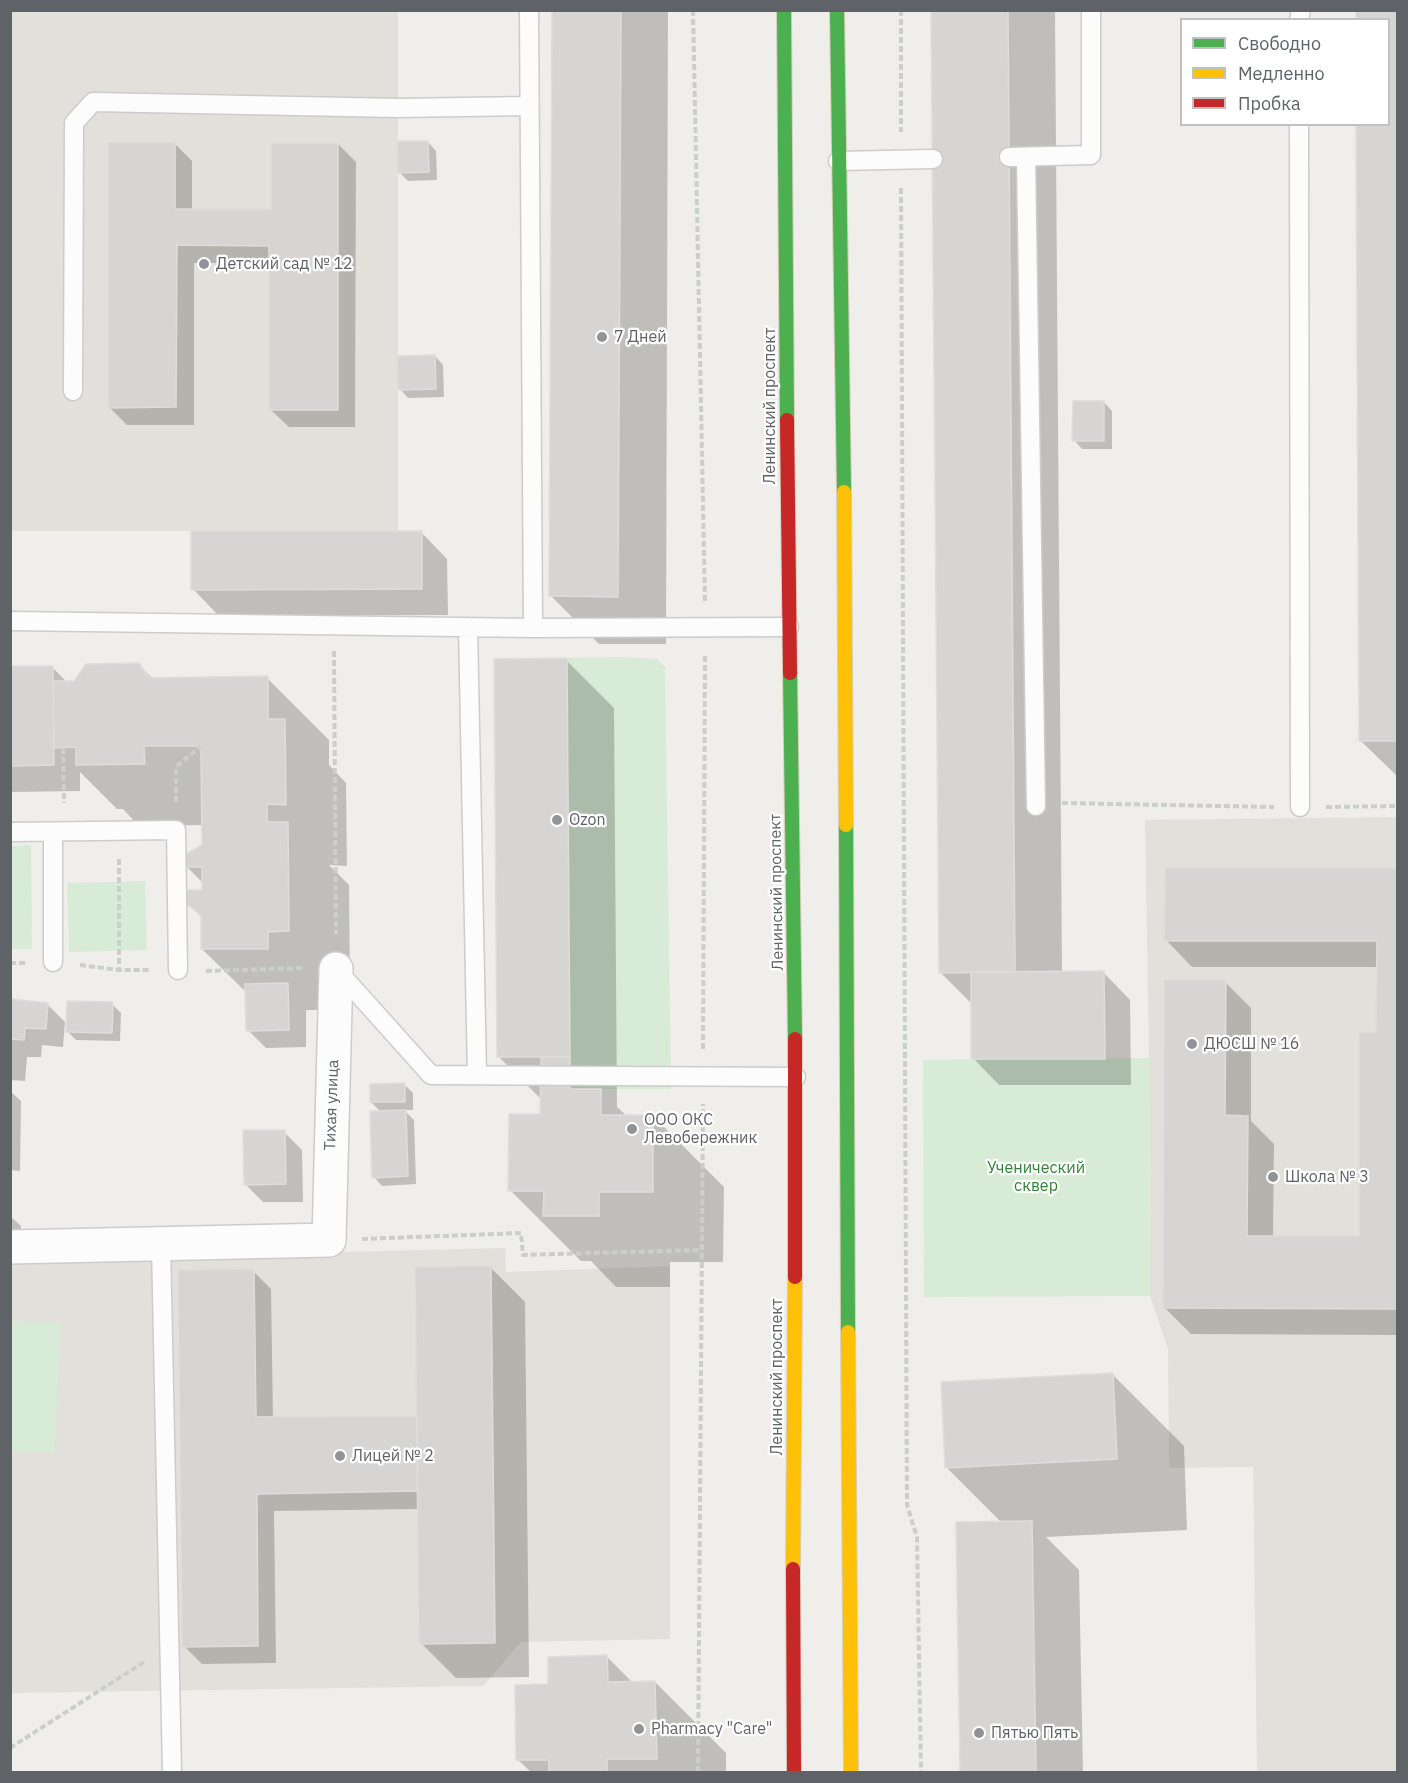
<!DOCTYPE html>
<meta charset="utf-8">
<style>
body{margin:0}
#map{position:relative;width:1408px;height:1783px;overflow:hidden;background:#efeeea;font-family:"IBM Plex Sans",sans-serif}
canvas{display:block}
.frame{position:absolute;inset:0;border:12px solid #5f6368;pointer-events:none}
.legend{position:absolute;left:1180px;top:18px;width:210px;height:108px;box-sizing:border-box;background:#fff;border:2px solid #bfc1c3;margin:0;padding:8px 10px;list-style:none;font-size:18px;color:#5f6368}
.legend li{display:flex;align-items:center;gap:12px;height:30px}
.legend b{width:30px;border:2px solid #bfc1c3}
</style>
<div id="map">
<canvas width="1408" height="1783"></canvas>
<div class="frame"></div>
<ul class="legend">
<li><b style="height:8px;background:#4caf50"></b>Свободно</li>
<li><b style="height:8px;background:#ffc107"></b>Медленно</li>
<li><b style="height:8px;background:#c62828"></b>Пробка</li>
</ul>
</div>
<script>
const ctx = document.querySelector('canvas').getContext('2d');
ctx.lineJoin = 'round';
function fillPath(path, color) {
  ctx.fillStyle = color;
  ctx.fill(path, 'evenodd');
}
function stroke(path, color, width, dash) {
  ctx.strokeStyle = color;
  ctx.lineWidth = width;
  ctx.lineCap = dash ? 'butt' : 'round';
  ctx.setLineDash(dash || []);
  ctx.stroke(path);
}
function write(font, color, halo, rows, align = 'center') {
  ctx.font = font + ' "IBM Plex Sans",sans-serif';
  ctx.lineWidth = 4.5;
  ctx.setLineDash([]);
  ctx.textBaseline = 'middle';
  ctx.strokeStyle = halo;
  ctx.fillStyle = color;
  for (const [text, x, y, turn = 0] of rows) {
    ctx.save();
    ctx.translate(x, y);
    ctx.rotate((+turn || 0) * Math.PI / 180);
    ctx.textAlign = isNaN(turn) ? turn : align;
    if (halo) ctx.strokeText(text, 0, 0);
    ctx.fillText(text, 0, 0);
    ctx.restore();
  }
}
const education = new Path2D(`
 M11 11H398V531H11Z
 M1397 817V1772H1257L1253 1467 1169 1468 1168 1349 1150 1296 1149 1058 1145 820Z
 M505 1248 506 1272 670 1266V1639L521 1642 483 1686 11 1693 10 1260Z`);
const green = new Path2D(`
 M620 657 657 659 665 667 671 1089H570L567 658Z
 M31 845 32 949H11V846Z
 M145 881 147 950 69 952 67 883Z
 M1149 1058 1150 1296 924 1297 923 1060Z
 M10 1321 61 1323 54 1453 11 1451Z`);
const shadow = new Path2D(`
 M553 10H668L666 644H599L551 596Z
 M933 10H1055L1062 973H1104L1130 1000 1131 1085H999L973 1058 972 1004 941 973Z
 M1398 10V777L1361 741 1388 124V20Z
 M428 142 436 151 437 180 408 181 399 172Z
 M175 144 192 161V211H272L338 144 356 162 355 427H289L271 410V263H194V425H127L109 407Z
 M435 356 443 365 444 397 408 398 400 389Z
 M1104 402 1112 411V449H1082L1074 440Z
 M421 532 447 559 448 615 219 616 193 589Z
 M566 660 614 708 617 1107 627 1116H653L724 1187 723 1262H670V1287H616L591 1261H581L510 1190 542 1115V1100L499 1057Z
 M139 665 153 679 267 678 329 740V765L346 783 347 866 329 865 349 885 350 992 329 1010H306V1047L266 1048 248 1030 247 993 202 949V918L188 903 204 892V884L186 866 203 846V825L139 826 123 809H117L80 772V791L10 792V668L52 667 67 682H75Z
 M1398 870V1335L1191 1334 1164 1307 1225 982 1251 1008V1121L1274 1144 1273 1237H1360L1378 1033V967H1192L1166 940Z
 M10 996 16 1001 47 1004 65 1022 63 1047 42 1045 41 1057H27L25 1081 10 1080Z
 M112 1004 121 1013 120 1041 76 1040 67 1031Z
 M404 1084 413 1093V1110H404L414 1120 416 1184 382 1186 374 1177 381 1112 371 1102Z
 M10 1091 21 1101 20 1171 10 1170Z
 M284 1132 302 1150 303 1202H263L245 1184Z
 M10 1216 21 1226 20 1256H10Z
 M491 1268 525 1302 529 1677 456 1678 421 1643 419 1509 274 1511 276 1663 202 1664 184 1646 253 1271 271 1289 273 1419 418 1417Z
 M1113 1375 1184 1446 1187 1530 1046 1537 1079 1570 1083 1772H962L957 1524 1002 1523 946 1467Z
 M607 1657 633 1683 655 1682 726 1753V1772H531L518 1760 550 1686Z`);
const building = new Path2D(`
 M552 10H621L618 597 549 596Z
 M931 10H1008L1015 972 939 973Z
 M1356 10H1398V741H1359L1356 124H1388V20H1356Z
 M397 141H428L429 172 398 173Z
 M108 142H175V209H271V143H338V410H269V246L177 245 176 407 108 408Z
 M435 355 436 389 398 390 397 356Z
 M1073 401H1104V441H1072Z
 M191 531H422V589L191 590Z
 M567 658 570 1057H497L494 659Z
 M139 663 149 678 268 676V719H285L286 805 267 804V822H288L289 931 268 932V949H201V915L186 904V890H202V867H184V855L202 845 201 746H144L145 764 76 765V747L54 748 53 681H74L86 664Z
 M10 666H53L54 765 10 766Z
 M1165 868H1398V1309L1163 1308 1164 980H1226L1225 1115 1248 1116 1247 1236H1359V1032H1376L1377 941H1164Z
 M1104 971 1105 1059H971V972Z
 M288 983 289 1030 246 1031 245 984Z
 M10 999 48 1003 46 1029 25 1028 24 1040 10 1039Z
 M67 1001 113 1002 112 1033 66 1032Z
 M541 1057H570V1089H601V1115H653V1192H599V1216H543L544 1191H508L509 1114H540Z
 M405 1083V1102H370V1084Z
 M406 1110 408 1176 372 1178 370 1111Z
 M243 1130H285L286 1184 244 1185Z
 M491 1266 495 1643 419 1644 415 1267Z
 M254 1269 256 1417 417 1416 418 1491 257 1494 258 1646 182 1647 178 1270Z
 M1113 1373 1117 1459 945 1468 941 1382Z
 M1032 1521 1036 1772H960L956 1522Z
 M607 1655 608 1682 655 1681 657 1759H607V1772H549V1760H516L515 1685 548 1684V1657Z`);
const path = new Path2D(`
 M693 10 705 602
 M901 10V132
 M901 188 907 1505 917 1537 921 1772
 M334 651 336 935
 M63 748 64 803
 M176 802V767L201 746
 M1062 803 1274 807
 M1326 807 1398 806
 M119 859V970
 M10 963H25
 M80 965 119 970H150
 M206 971 303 968
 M703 1049 705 654
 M362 1239 521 1233 523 1255 702 1250
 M10 1748 144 1662
 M698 1772 703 1104`);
const lane = new Path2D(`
 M529 10 533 628
 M1299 20 1301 10
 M1299 124 1300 807
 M1009 157 1091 155V10
 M1026 157 1036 806
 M838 161 933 159
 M73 391 74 123 93 102 398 108 529 106
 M10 621 533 628 789 627
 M468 627 477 1075
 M10 832 176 830 178 970
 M53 832V962
 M336 969 431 1075 796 1077
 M161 1244 172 1772`);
const street = new Path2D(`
 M10 1247 329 1240 336 969`);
const fast = new Path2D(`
 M784 10 787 420
 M837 10 844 492
 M790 673 795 1039
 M846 825 848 1332`);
const slow = new Path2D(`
 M844 492 846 825
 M848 1332 851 1772
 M793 1569 795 1277`);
const jam = new Path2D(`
 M787 420 790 673
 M795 1277V1039
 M793 1569 794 1772`);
const markers = [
 [204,264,6,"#919496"],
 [602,337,6,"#919496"],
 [557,820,6,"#919496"],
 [1192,1044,6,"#919496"],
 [632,1129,6,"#919496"],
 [1273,1177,6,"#919496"],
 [340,1456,6,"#919496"],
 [639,1729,6,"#919496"],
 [979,1733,6,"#919496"]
];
const poiNames = [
 ["Детский сад № 12",216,264],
 ["7 Дней",614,337],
 ["Ozon",569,820],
 ["ДЮСШ № 16",1204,1044],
 ["ООО ОКС",644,1120],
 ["Левобережник",644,1138],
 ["Школа № 3",1285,1177],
 ["Лицей № 2",352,1456],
 ["Pharmacy \"Care\"",651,1729],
 ["Пятью Пять",991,1733]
];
const streetNames = [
 ["Ленинский проспект",770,406,-90],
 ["Ленинский проспект",777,892,-91],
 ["Тихая улица",332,1105,-88],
 ["Ленинский проспект",777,1377,-90]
];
const parkNames = [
 ["Ученический",1036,1168],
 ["сквер",1036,1186]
];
fillPath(education, '#e2e0da');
fillPath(green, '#d8ebd6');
fillPath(shadow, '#0003');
fillPath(building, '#d6d5d3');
stroke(building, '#deddd9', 1.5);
stroke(lane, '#cbcccc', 21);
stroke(street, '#cbcccc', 36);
stroke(fast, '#d7ceb8', 16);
stroke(slow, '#d7ceb8', 16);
stroke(jam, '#d7ceb8', 16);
stroke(path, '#cacfcc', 4, [6, 3]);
stroke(lane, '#fdfcfc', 18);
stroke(street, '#fdfcfc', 33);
stroke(fast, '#4caf50', 14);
stroke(slow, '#ffc107', 14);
stroke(jam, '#c62828', 14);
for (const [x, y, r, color] of markers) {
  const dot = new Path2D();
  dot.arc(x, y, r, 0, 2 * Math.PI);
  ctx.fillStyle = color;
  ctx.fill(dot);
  stroke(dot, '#fff', 2);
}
write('16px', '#5f6368', '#fff', poiNames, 'left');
write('16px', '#5f6368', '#fff', streetNames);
write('16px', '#348238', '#fff', parkNames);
</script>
